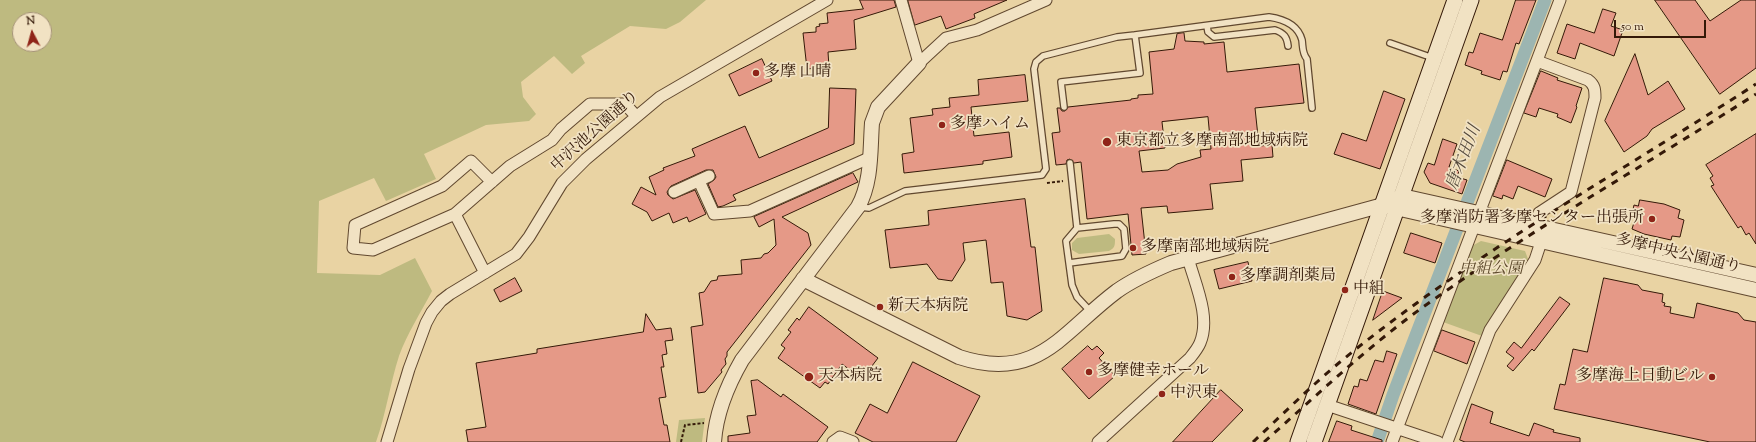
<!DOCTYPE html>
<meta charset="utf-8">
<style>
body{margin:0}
#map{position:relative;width:1756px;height:442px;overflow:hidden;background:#e9d3a3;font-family:"Sorts Mill Goudy",serif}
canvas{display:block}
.north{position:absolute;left:12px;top:12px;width:40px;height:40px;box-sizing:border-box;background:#f1e2c3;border:1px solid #a59278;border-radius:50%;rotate:354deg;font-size:11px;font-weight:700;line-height:16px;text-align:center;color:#341908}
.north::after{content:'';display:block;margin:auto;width:14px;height:18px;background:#8f2418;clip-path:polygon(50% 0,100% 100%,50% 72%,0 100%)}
.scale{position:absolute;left:1614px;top:20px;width:92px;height:18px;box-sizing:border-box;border:2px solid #341908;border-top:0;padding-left:5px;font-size:12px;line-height:14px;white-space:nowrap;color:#341908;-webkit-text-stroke:3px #f1e2c3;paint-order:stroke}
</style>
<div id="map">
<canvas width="1756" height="442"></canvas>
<div class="north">N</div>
<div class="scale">50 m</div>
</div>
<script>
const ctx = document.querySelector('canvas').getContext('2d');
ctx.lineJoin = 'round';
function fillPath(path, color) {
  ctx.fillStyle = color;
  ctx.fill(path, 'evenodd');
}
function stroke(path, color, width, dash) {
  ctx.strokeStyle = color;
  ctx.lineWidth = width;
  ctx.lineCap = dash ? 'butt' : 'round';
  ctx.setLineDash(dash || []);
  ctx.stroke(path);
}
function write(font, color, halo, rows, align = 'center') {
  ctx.font = font + ' "Sorts Mill Goudy","Noto Serif JP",serif';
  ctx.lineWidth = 3.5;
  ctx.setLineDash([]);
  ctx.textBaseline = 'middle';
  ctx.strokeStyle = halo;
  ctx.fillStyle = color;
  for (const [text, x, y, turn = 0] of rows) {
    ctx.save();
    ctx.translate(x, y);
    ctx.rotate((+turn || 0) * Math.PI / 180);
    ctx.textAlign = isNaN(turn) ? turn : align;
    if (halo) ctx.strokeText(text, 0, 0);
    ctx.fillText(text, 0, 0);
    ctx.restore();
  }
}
const green = new Path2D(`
 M0 0H706L680 22 666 29 630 26 581 56 585 63 572 74 554 56 521 82 523 97 536 114 529 121 486 125 424 154 436 179 386 201 374 178 319 201 317 273 380 275 415 258 432 291C421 312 407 334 399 356 390 384 386 414 376 442H0ZM20 20H44V44H20Z
 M1109 234 1115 239C1115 245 1115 248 1109 251L1079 254 1072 250V243L1077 238Z
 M1481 241 1525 251 1528 259 1482 336 1443 322 1472 246Z
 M705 418 702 442H676L679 420Z`);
const canal = new Path2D(`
 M1377 442 1393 395 1545 0`);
const building = new Path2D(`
 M860 0H894L896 7 854 20 856 49 828 52 829 67 807 69 803 33 816 32V27L820 26 819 24 828 23 827 13 863 9Z
 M908 0H1007L974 14 975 18 946 29 941 16 915 25Z
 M1516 0H1536L1519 44 1516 43 1507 72 1503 71 1500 80 1481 74 1482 71 1465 65 1469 52 1473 53 1480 33 1502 40Z
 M1655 0H1695L1710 21 1741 0H1756V68L1720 94Z
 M1603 9 1616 13 1611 26 1623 30 1614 56 1580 43 1575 59 1557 53 1567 24 1594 33Z
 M1184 33 1185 41 1204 42V44L1224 42 1227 72 1299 64 1304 103 1255 108 1259 146 1272 145 1273 157 1241 160 1243 181 1210 184 1213 209 1168 213 1167 206 1141 208 1146 254 1132 255 1128 214 1087 219 1081 162 1074 163 1070 159 1067 160 1066 164 1056 165 1052 133 1060 132 1057 108H1060L1062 111H1065L1068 107 1131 100V99L1138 98V95L1153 94 1149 52 1174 49 1177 34ZM1208 117 1211 149 1200 150 1201 157 1177 164 1168 170 1142 172 1139 151 1165 148 1162 122Z
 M1635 54 1648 95 1668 81 1685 109 1652 129 1647 136 1624 152 1605 121Z
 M762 59 772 81 739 96 729 75Z
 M1541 71 1558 78 1557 80 1582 88 1576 106 1577 107 1571 123 1557 117 1558 114 1539 108 1536 117 1524 113Z
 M1025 75 1028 101 971 107 974 136 1009 132 1012 157 983 161V164L904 173 902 154 914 152 910 118 933 115 932 109 950 107 949 98 979 95 978 80Z
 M830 88 856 89 854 144 733 195 736 200 723 206 718 207 708 184 714 180 716 177 713 170H706L671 186 667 192 668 195 673 199 695 190 706 214 689 222 687 217 673 223 669 213 652 221 647 212 632 204 641 187 656 195 649 177 664 170 663 168 695 156 692 149 745 126 759 158 828 128Z
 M1384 91 1405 99 1380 169 1334 154 1342 133 1366 141Z
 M1756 134V244L1749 233 1746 235 1741 226 1738 228 1711 186 1714 185 1710 178 1713 176 1706 165Z
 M1443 139 1457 144 1449 167 1459 171 1457 177 1467 180 1462 194 1430 183 1424 172 1428 163 1434 165Z
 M1507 160 1552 179 1545 197 1518 186 1513 199 1503 195 1502 199 1493 196Z
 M853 173 858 182 782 217 808 233 811 245 727 352V356L725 359 726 364 721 370 722 372 705 392 698 393 691 327 703 325 699 293 704 292 711 281 717 280 718 276 742 274 741 260 761 258 764 254 768 253 776 245 774 219 759 227 754 217Z
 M1025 199 1031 247H1035L1042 311 1027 320 1007 316 1003 282 991 283 986 240 963 243 965 260 952 281 938 279 927 264 890 268 885 230 929 225 928 211Z
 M1640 200 1664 204 1680 210 1678 218 1684 220 1680 237 1672 236 1671 240 1644 234 1632 229 1636 216 1632 214 1634 205 1638 206Z
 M1411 233 1442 243 1435 263 1404 253Z
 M1248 262 1252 281 1219 289 1214 270Z
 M515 278 522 291 500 302 494 290Z
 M1604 278 1638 285 1642 290 1663 294 1662 302 1665 303 1664 306 1671 307 1670 313 1694 318 1697 303 1738 313 1744 320 1756 322V442H1710L1554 409 1560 384 1565 385 1573 349 1587 352Z
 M1383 291 1402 298 1373 320Z
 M1560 297 1570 304 1534 351 1532 349 1513 371 1507 366 1514 358 1506 352 1514 342 1521 348Z
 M809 307 878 358 862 379 842 364 828 384 825 382 820 388 778 358 785 348 781 345 791 332 788 330 797 318 799 320Z
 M646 314 656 330 671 328 673 340 665 341 667 354 662 355 664 367H661L666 397 659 398 664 425H667L670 442H468L466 430 486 427 476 363 537 353V349L643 332Z
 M1442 330 1475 342 1467 364 1434 351Z
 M1088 346 1092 350 1097 346 1104 353 1099 358 1115 376 1089 399 1062 369Z
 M1387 351 1397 354 1376 414 1348 404 1354 386 1358 387 1360 379 1367 381 1375 360 1383 362Z
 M913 362 980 396 956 442H873L855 433 870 404 887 413Z
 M758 380 781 397 783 394 828 427 817 442H728V436L750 433 747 416 756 415 751 381Z
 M1221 390 1243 410 1212 442H1173Z
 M1472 404 1493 412 1490 423 1529 436 1534 423 1554 430 1553 432 1580 438V442H1465L1460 440Z
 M1337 421 1352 426 1351 430 1382 440V442H1329Z`);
const path = new Path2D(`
 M1047 183 1063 181
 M681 442 685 425 704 423`);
const service = new Path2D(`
 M1207 26 1208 32 1214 37 1275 30C1284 33 1287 37 1288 46
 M1135 35 1269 17C1283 19 1298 25 1302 40 1303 47 1302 53 1307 59L1312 108
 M1390 43 1433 58
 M1070 163 1077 228
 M859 207 869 208 905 191 1042 175 1046 169 1034 69 1036 62 1043 56 1117 37 1135 35 1140 73 1061 82 1064 107
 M1069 263 1122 256 1126 249 1124 229 1119 224H1114L1077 228 1066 241 1072 285 1077 297 1091 312`);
const minor = new Path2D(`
 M901 0 919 63 946 38 977 30 1046 0
 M699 181 714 214 750 211 869 158
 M492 182 471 161 442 186 355 225 353 248 373 250 455 214 510 166 552 140 561 129 590 104H625L636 116
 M674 192 709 176
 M455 214 485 273
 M1534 226 1539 213 1571 192 1595 98C1595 90 1595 85 1588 80L1537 61
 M1327 405 1438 442
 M387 442 409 369 426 323 432 312 441 301 450 294 516 254 529 237 562 183 586 159 660 97 827 0
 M833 442 840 437 853 442
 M1098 442 1190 358C1194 353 1198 348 1200 343 1211 317 1195 284 1188 258
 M1392 442 1560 0
 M1447 442 1490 330 1535 260 1541 242`);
const tertiary = new Path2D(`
 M1387 206 1756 290
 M803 279 959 357C1038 383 1062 332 1117 291 1134 279 1152 271 1171 263L1383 205 1402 196 1756 275
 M714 442C716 412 727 386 742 360L858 207C872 182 870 151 872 123L878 107 919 63`);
const secondary = new Path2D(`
 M1298 442 1455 0
 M1314 442 1471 0`);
const rail = new Path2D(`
 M1253 442C1282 415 1310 387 1340 362 1469 256 1616 175 1756 84
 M1264 442C1315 397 1364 350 1419 310 1527 232 1644 166 1756 94`);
const markers = [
 [756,73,4,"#8f2418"],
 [942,125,4,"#8f2418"],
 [1107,142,5,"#8f2418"],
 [1652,219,4,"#8f2418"],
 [1133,248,4,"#8f2418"],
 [1232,277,4,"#8f2418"],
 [1345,290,4,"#8f2418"],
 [880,307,4,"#8f2418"],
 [1089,372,4,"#8f2418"],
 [809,377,5,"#8f2418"],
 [1712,377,4,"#8f2418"],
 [1162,394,4,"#8f2418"]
];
const poiNames = [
 ["多摩 山晴",764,73],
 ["多摩ハイム",950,125],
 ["東京都立多摩南部地域病院",1116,142],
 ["多摩消防署多摩センター出張所",1644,219,"right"],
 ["多摩南部地域病院",1141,248],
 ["多摩調剤薬局",1240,277],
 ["中組",1353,290],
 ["新天本病院",888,307],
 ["多摩健幸ホール",1097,372],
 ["天本病院",818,377],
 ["多摩海上日動ビル",1704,377,"right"],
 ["中沢東",1170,394]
];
const streetNames = [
 ["中沢池公園通り",596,132,-42],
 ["多摩中央公園通り",1678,255,13]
];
const parkNames = [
 ["中組公園",1491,270]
];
const waterNames = [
 ["唐木田川",1465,158,-69]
];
fillPath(green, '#beba80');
stroke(canal, '#9cb5b1', 13);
fillPath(building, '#e59987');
stroke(building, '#341908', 1);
stroke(service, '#61482f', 8);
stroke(minor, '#61482f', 13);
stroke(tertiary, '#61482f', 16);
stroke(secondary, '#341908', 17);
stroke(path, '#341908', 2, [3, 2]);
stroke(service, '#f1e2c3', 5.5);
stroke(minor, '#f1e2c3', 11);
stroke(tertiary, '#f1e2c3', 14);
stroke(secondary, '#f1e2c3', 15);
stroke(rail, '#341908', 3, [7, 7]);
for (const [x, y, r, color] of markers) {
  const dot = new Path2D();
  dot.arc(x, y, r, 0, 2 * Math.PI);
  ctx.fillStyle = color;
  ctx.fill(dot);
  stroke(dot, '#f1e2c3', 1.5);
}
write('16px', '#341908', '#f1e2c3', poiNames, 'left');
write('16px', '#341908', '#f1e2c3', streetNames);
write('italic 16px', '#5d492c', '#f1e2c3', parkNames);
write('italic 17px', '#53483b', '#f1e2c3', waterNames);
</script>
